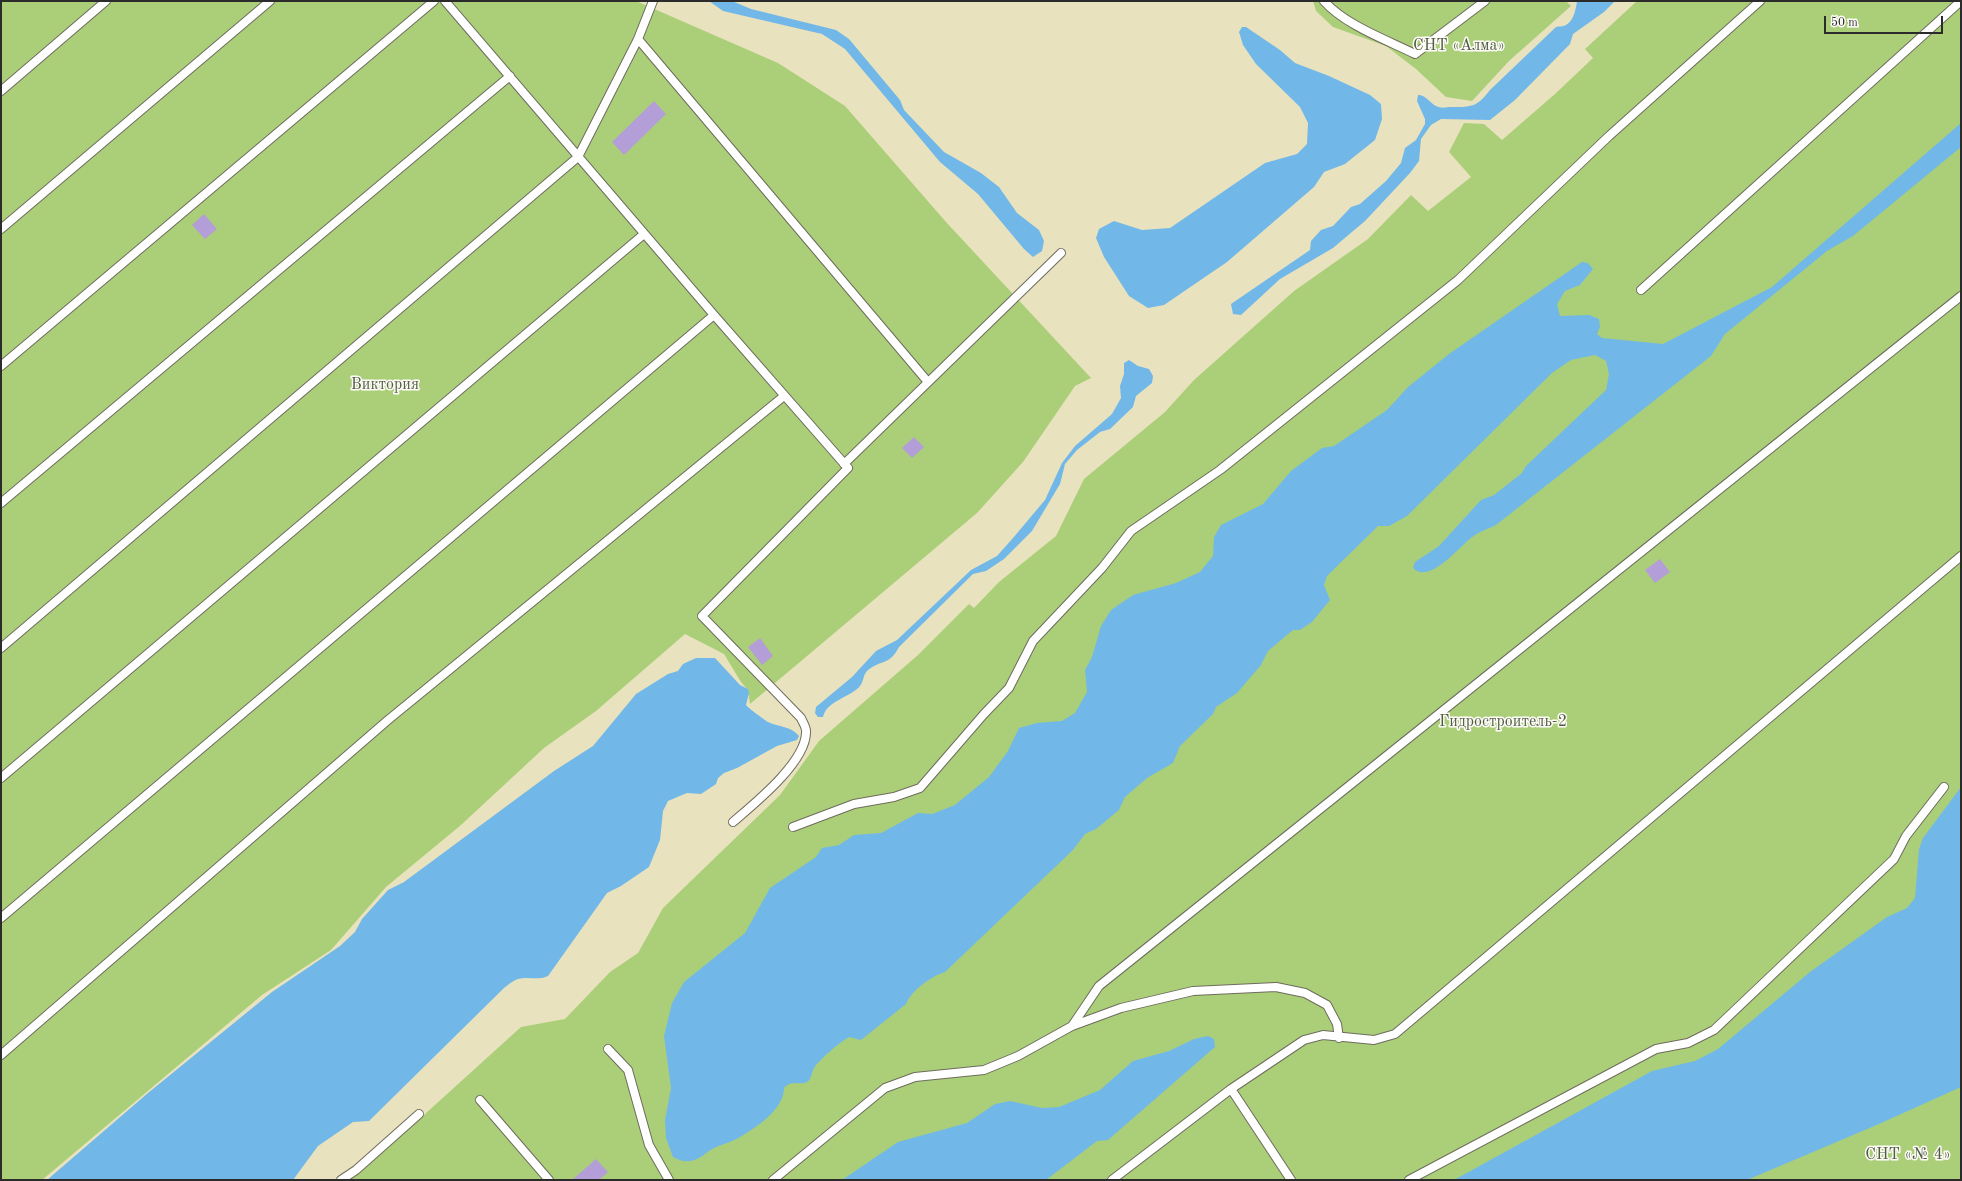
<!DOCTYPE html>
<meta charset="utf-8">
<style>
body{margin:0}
#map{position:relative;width:1962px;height:1181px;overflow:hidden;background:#e9e2be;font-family:"Old Standard TT",serif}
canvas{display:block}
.frame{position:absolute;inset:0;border:2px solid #2b2b2b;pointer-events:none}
.scale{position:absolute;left:1824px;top:16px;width:119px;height:18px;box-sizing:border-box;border:2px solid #2b2b2b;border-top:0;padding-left:5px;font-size:12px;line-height:14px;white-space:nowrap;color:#2b2b2b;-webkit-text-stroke:3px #fdfcf7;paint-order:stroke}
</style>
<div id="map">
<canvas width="1962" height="1181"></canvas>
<div class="frame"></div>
<div class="scale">50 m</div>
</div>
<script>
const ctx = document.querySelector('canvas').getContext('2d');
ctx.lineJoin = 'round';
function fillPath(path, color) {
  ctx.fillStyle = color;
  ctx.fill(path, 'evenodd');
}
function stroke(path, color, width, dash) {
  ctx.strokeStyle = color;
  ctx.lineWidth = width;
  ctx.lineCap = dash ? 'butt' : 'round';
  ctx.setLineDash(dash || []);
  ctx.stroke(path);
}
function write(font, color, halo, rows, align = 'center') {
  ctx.font = font + ' "Old Standard TT",serif';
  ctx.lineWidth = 3;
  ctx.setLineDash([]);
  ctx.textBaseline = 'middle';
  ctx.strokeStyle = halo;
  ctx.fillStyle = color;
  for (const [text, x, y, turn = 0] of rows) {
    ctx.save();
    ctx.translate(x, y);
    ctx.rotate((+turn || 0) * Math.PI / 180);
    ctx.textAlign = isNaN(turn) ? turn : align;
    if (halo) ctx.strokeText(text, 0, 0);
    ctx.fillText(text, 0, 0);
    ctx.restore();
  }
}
const green = new Path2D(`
 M1 1H636L778 63 845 106 946 222 1091 378 1075 386 1023 462 977 513 750 704 748 690 741 682 724 654 685 634 596 711 544 748 461 825 386 887 331 950 262 995 42 1180H1Z
 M1313 1H1566L1571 6 1509 61 1472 101 1446 97 1416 69 1386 46 1333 27 1316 11Z
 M1637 1H1961V1180H349L361 1172 521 1027 565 1019 610 972 638 953 663 908 780 795 819 741 918 655 969 604 974 608 999 582 1056 536 1084 479 1165 412 1194 380 1294 291 1368 239 1411 195 1428 211 1471 177 1449 152 1464 123 1484 124 1502 140 1555 94 1593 58 1585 49Z`);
const water = new Path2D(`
 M709 1H732L751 9 836 30 849 39 900 100 904 110 944 152 981 173 999 187 1017 213 1039 230 1044 241 1042 251 1033 257 1024 249 978 194 940 162 845 49 822 34 723 11Z
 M1577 1H1615L1604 12 1573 34 1570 44 1515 100 1490 120 1441 119 1431 125 1421 139 1419 161 1410 173 1365 221 1333 248 1280 279 1241 315 1233 314 1231 304 1310 250 1311 241 1321 230 1333 226 1351 207 1360 204 1386 181 1401 163 1405 148 1416 140 1425 124V119L1417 101 1418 95C1426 95 1430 103 1436 106 1442 109 1446 107 1452 107 1472 107 1477 107 1490 90L1556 27C1559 26 1563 27 1566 25 1574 21 1576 8 1577 1Z
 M1242 27H1246L1280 50 1295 63 1329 76 1370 95 1381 104 1382 119 1375 140 1345 164 1324 172 1314 187 1227 262 1164 305 1148 308 1129 296 1104 257 1096 238 1099 229 1114 221 1142 230 1170 228 1265 163 1297 154 1307 144 1308 123 1300 107 1256 64 1243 45 1239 32Z
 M1961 123V147L1853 236 1827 251 1725 334 1711 356 1496 525C1488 529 1478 532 1471 538 1459 547 1429 585 1413 568L1415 562 1439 546 1481 500 1494 495 1522 473 1526 466 1606 390 1609 374 1606 361 1595 355 1571 360 1552 373 1407 516 1389 526H1378L1327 576 1324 585 1330 600 1312 622 1300 630H1293L1268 651 1261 665 1237 693 1216 707 1213 714 1180 746 1173 763 1147 778 1125 797 1119 810 1096 829 1085 834 1073 850 945 972C930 977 912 990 906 1004L861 1040 849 1037C839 1043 820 1059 814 1068 811 1073 812 1079 807 1082 798 1086 793 1079 784 1088 784 1109 757 1127 740 1137 732 1142 723 1144 714 1148 706 1152 700 1160 690 1161 683 1162 679 1160 673 1157L666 1138 665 1120 671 1088 664 1036 672 1003 684 982 745 933 770 888 816 857 822 848 839 845 854 835 881 833 918 813 932 814 955 805 989 777 1008 751 1019 728 1037 723 1062 721 1075 713 1087 692 1085 670 1092 657 1101 626 1111 610 1133 595 1176 583 1200 572 1213 556 1214 537 1221 525 1263 504 1291 471 1322 448 1334 446 1387 410 1408 387 1449 354 1582 262 1588 263 1593 269 1580 285 1565 291 1557 304 1560 316 1589 315 1599 319 1600 327 1597 334 1602 338 1663 344 1772 287Z
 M1129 360 1138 366 1149 369 1153 376 1152 383 1136 396 1133 407 1110 429 1100 432 1077 450 1065 464 1060 484 1032 531 1004 559 986 571 973 574 899 647C889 666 882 659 868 670 863 674 864 681 860 686 850 698 827 700 823 717H818L815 713 816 707 852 677 876 651 897 640 971 570 997 556 1013 538 1045 500 1062 463 1075 446 1112 414 1121 398 1120 386 1124 374V363Z
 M696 658H715L740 685 748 689 749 693 746 705C747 707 766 721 768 722 779 727 791 726 799 736L797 740 777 746 737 768 724 773 718 778 716 784 701 794 687 793 668 801 663 811 660 840 649 867 621 886 607 893 548 976C536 981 530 976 518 979 514 980 508 985 504 988L369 1121 353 1122 318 1146 293 1180H47L148 1093 272 992 340 946 355 932 362 919 388 890 404 882 554 771 593 746 636 694 668 674 678 671 683 664Z
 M1961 787V1087L1879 1124 1747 1180H1454L1652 1071 1695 1061 1718 1049 1810 972 1887 917 1907 908 1915 898 1919 849 1923 838Z
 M1208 1036 1214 1039 1215 1047 1108 1140 1097 1141 1046 1180H842L898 1142 967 1123 995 1104 1010 1101 1042 1108 1059 1107 1100 1090 1133 1061 1169 1051 1194 1039Z`);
const building = new Path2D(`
 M654 101 666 114 624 155 612 142Z
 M204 214 217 229 205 239 192 225Z
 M914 437 924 447 912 458 902 448Z
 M1660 559 1670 572 1655 583 1645 570Z
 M760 638 773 656 762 665 748 647Z
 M596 1159 608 1172 599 1180H572Z`);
const service = new Path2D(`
 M445 1 714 315 848 468 702 616 801 718C803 723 807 728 806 733 805 763 755 803 733 822
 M1324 1C1345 25 1387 40 1415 54L1485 1
 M638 39 928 382
 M1 91 106 1
 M1 229 270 1
 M1641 290 1961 1
 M1 366 434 1
 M844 464 1061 253
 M1 503 510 76
 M1 648 578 157 638 39 653 1
 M1 778 644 234
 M793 827 854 804 894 797 920 788 984 714 1009 688 1033 641 1102 568 1131 531 1220 470 1458 280 1609 136 1760 1
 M1 918 714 315
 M1072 1026 1099 986 1961 296
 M608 1049 628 1070 649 1145 669 1180
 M1 1055 388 720 784 396
 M1231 1089 1291 1180
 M480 1100 549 1180
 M341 1180 356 1170 419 1114
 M773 1180 885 1088 915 1077 984 1070 1018 1056 1072 1026 1121 1008 1193 991 1276 987 1305 993 1327 1005 1337 1024 1339 1038
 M1112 1180 1231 1089 1304 1040 1323 1035 1374 1040 1395 1034 1961 556
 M1409 1180 1656 1049 1688 1043 1714 1030 1894 859 1906 836 1944 787`);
const parkNames = [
 ["СНТ «Алма»",1459,46],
 ["Виктория",385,385],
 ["Гидростроитель-2",1503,722],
 ["СНТ «№ 4»",1908,1155]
];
fillPath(green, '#abcf78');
fillPath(water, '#71b8e8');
fillPath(building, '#b39ed8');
stroke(service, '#6e6b5e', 10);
stroke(service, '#fff', 8);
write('16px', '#515c42', '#fdfcf7', parkNames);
</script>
